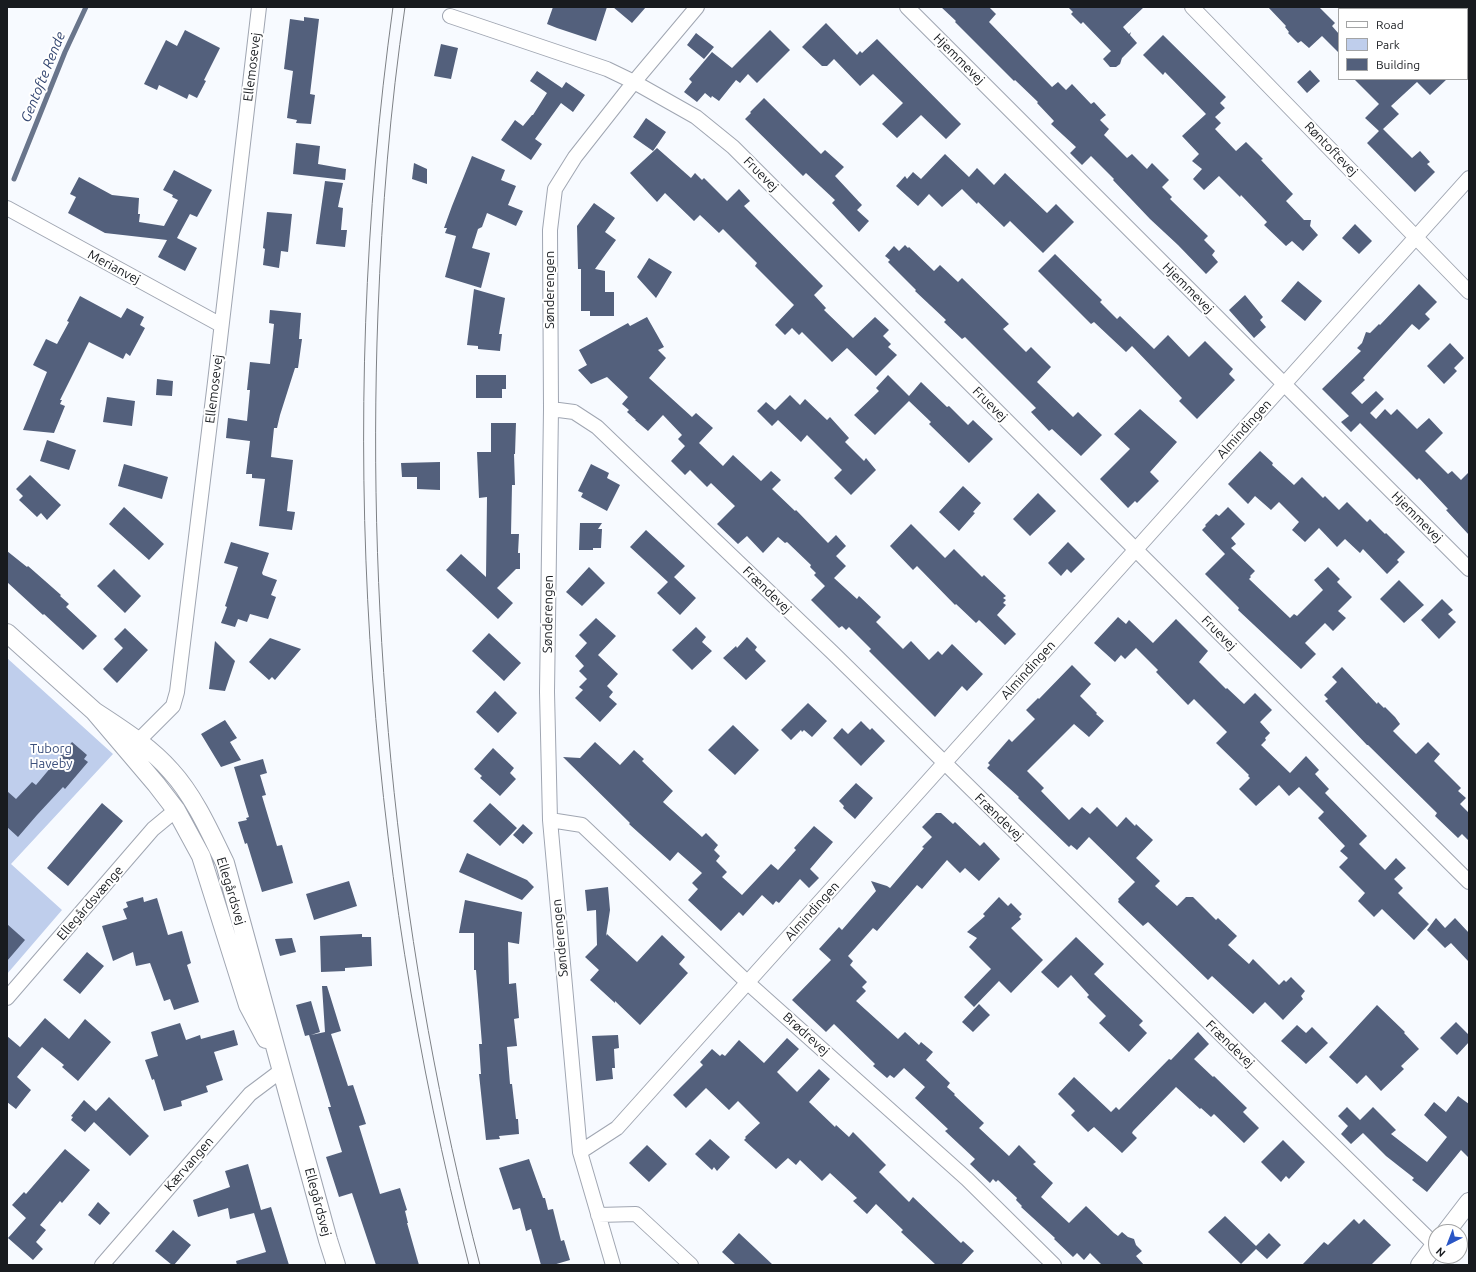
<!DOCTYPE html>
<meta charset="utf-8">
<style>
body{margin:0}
#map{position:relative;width:1476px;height:1272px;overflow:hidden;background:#f7faff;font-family:Ubuntu,sans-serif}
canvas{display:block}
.frame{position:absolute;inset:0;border:8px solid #181b1f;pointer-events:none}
.legend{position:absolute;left:1338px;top:8px;width:130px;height:72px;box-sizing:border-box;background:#fff;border:1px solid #a3a4a5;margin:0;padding:5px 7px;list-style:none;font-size:12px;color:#181b1f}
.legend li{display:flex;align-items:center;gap:8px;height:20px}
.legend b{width:20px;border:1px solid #a3a4a5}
.north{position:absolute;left:1428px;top:1224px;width:40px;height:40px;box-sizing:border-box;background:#fff;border:1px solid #a3a4a5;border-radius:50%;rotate:222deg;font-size:11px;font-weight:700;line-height:16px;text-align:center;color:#181b1f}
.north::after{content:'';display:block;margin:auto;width:14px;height:18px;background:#2a56c5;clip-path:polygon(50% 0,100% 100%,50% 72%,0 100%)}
</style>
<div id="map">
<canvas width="1476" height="1272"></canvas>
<div class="frame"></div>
<ul class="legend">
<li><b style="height:5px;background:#fff"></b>Road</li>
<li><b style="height:11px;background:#bfceec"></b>Park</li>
<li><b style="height:11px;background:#53607c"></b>Building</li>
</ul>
<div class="north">N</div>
</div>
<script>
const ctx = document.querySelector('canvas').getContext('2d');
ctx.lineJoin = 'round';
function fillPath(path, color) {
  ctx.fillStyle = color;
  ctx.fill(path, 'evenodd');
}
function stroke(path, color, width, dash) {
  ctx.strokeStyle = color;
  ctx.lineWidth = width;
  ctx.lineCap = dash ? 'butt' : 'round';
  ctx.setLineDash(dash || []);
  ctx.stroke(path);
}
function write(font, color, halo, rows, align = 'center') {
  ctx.font = font + ' Ubuntu,sans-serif';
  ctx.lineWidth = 4;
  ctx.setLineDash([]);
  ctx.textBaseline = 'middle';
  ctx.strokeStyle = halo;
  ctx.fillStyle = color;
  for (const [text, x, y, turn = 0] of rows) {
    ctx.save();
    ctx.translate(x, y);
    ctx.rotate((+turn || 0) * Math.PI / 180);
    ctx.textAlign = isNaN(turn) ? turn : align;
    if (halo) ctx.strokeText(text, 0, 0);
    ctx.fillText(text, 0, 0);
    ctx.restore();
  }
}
const green = new Path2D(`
 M7 658 113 754 11 864 62 910 7 974Z`);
const stream = new Path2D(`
 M14 179 65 52 86 7`);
const building = new Path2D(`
 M553 7H607L596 41 557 28 547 24Z
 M613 7H646L632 23Z
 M941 7H989L996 14 989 22 1052 87 1058 82 1066 90 1072 84 1091 104 1094 102 1106 115 1100 120 1109 129 1104 135 1127 158 1132 154 1147 169 1152 163 1169 180 1162 187 1172 197 1170 199 1208 236 1204 240 1215 251 1212 255 1218 262 1206 274 1178 245 1150 219 1113 180 1114 179 1091 156 1082 165 1070 153 1076 147 1051 124 1054 121 1037 103 1038 102 1015 80 1014 81 955 22 956 21Z
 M1068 7H1144L1123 27 1129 34 1131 32 1130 35 1137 43 1122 58 1120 64 1116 67H1110L1103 59 1111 51 1083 22 1081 24 1071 14 1073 12Z
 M1268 7H1319L1335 23 1332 26 1339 34V53L1322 36 1309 48 1301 41 1298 43 1288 33 1289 32 1285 27 1286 26Z
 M304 17 319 19 310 94 315 95 311 124 296 123 297 120 287 118 293 71 284 69 290 19 304 21Z
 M826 23 857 55 860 51 862 53 877 39 961 124 946 139 921 115 897 138 882 124 903 103 873 74 860 86 834 59 827 66H822L802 47Z
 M185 30 220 48 204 80 206 81 197 98 189 94 187 99 159 85 157 90 144 84 166 40 177 46Z
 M770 30 790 50 757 83 748 74 740 83 736 80 719 101 712 96 711 98 705 93 697 102 684 92 692 82 689 79 712 52 732 68Z
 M696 33 714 47 704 59 687 45Z
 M1163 35 1226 97 1220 103 1225 108 1215 117 1221 123 1215 129 1236 151 1246 142 1263 159 1261 160 1293 194 1286 201 1304 220H1311L1310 226 1318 235 1303 251 1292 241 1286 246 1264 225 1267 222 1241 195 1240 197 1219 176 1204 190 1193 179 1202 169 1192 161 1199 154 1182 136 1206 114 1165 72 1163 75 1143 55Z
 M441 44 458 48 451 79 434 76Z
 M1310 70 1320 81 1307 93 1297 82Z
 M537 71 562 88 566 82 585 95 573 112 561 103 535 139 542 144 531 160 501 140 515 120 523 126 532 115H533L547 93 530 81Z
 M1354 79H1447L1430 95 1417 82 1391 106 1399 114 1383 129 1412 158 1420 151 1430 162 1427 164 1435 172 1415 192 1367 143 1379 131 1365 118 1379 104Z
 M764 98 821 154 825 150 844 167 835 176 862 205 857 210 869 221 859 232 832 203 835 200 806 173 803 176 745 119 751 113 750 112Z
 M646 118 666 132 653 151 633 137Z
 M296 143 320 146 318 164 346 169 345 180 293 174Z
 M657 148 691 178 695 173 702 180 704 178 727 201 739 189 750 201 744 206 823 286 814 295 826 308 824 310 853 338 875 317 889 330 883 336 891 344 888 347 897 355 876 376 847 348 832 362 802 332 799 335 792 328 785 335 775 325 794 305 755 266 757 263 723 229 719 233 700 215 694 221 665 193 657 202 630 173Z
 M945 154 969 177 977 168 994 185 1005 173 1047 213 1056 204 1074 222 1043 253 1010 221 1004 227 978 202 977 204 962 189 942 207 929 194 918 206 896 186 905 176 907 179 913 172 921 179Z
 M472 156 505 170 501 180 516 186 508 205 523 211 516 226 487 213 482 227 478 229 472 248 490 253 481 288 445 277 456 236 445 233 447 228H444L452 206Z
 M414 163 427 169V184L412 179Z
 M174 170 212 190 197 217 190 214 177 238 197 248 185 271 158 257 167 240 105 233 68 213 76 197 70 194 79 177 112 195 139 198 138 214H140L139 222 164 226 178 200 172 197 173 195 163 190Z
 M325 181 343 183 338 207 343 208 341 230H347L345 247 316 244Z
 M594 203 615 218 605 232 616 240 595 269 605 271V292H614V316H590V311H581V269H578L577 226Z
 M267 212 292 214 288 252 281 251 279 268 263 265 265 249 263 248Z
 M1355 224 1372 241 1359 254 1342 238Z
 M905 245 908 248 909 247 934 271 940 265 958 282 962 278 1009 324 1003 329 1026 352 1031 347 1051 367 1037 382 1073 417 1078 412 1102 435 1081 456 1052 429 1049 431 1031 412 1036 408 965 337 962 339 944 322 946 320 915 291 916 290 888 262 890 260 885 256 894 246 899 251Z
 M1055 254 1102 300 1100 302 1117 319 1120 316 1154 349 1168 335 1189 357 1205 341 1233 369 1229 374 1235 380 1197 419 1179 401 1182 398 1132 346 1126 352 1094 322 1091 324 1038 271Z
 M649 258 672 272 656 298 637 277Z
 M1298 281 1322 301 1305 321 1281 301Z
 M1419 284 1437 302 1425 314 1430 319 1419 330 1412 324 1363 378 1365 380 1351 393 1362 404 1376 391 1384 399 1370 413 1376 419 1385 409 1391 415 1397 409 1417 429 1429 418 1443 433 1425 451 1448 474 1452 471 1461 480 1469 472V535L1446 510 1448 509 1419 478 1417 480 1360 423 1351 432 1341 422 1349 416 1322 389 1361 351 1357 348 1362 343 1366 332 1370 333 1379 324 1380 325Z
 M474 289 505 298 499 334H502L500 351 478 349V346L467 345Z
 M1245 295 1263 317 1260 320 1266 327 1254 338 1229 310Z
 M80 296 121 318 127 308 144 317 140 325 145 328 130 356 126 353 123 359 89 342 60 400H62L60 404 65 406 54 433 23 430 47 372 33 365 46 339 57 344 69 322 67 321Z
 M270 310 301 313 299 339H302L298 368H295L280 415 277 428H274L271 457 293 460 287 511 295 512 292 530 259 526 265 479 252 478V474H246L250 441 226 438 228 418 247 421 250 390H247L250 362 270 364 274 324 269 323Z
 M647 317 664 347 658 350 666 358 649 378 692 417 696 413 713 428 699 443 723 466 733 455 761 481 771 471 781 480 772 489 795 511 796 510 828 543 836 535 846 546 836 556 846 566 834 578 857 599 859 596 881 617 876 622 903 649 911 641 929 660 938 651 942 655 952 644 983 674 967 691 962 686 935 717 869 651 871 649 849 627 846 630 842 626 839 628 811 600 825 586 814 575 816 573 810 567 811 565 787 542 785 543 778 537 763 553 747 536 738 544 717 524 735 506 711 483 707 487 690 470 685 475 671 461 685 446 678 439 682 435 663 415 648 431 635 420H636L627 412 629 410 622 404 628 397 607 377 591 384 578 370 587 365 579 350 628 323 630 326Z
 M1450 343 1464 358 1454 368 1457 371 1444 384 1427 366Z
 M476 375H506V389H502V398H476Z
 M888 375 909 396 921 382 947 407 949 406 968 425 973 420 993 439 969 463 929 424 931 422 909 401 875 435 854 415 879 391 876 388Z
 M157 379 173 381 172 396 156 395Z
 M790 395 800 405 805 399 827 420 830 417 849 438 845 442 864 461 866 458 876 470 851 495 834 478 842 470 807 435 801 442 778 420 772 426 757 411 766 402 775 410Z
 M107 397 135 401 132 426 103 422Z
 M1140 409 1177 442 1150 472 1159 481 1137 503 1135 501 1128 508 1100 479 1130 449 1114 434Z
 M491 423H516L515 454H514L515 485H512L511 534H519L518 553H520V569H516L497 588 513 603 498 619 446 570 461 554 486 577 487 497 479 498 477 452H491Z
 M47 440 76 450 69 470 40 461Z
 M1260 451 1273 463 1272 465 1294 485 1302 477 1323 498 1325 496 1339 510 1347 502 1367 522 1370 519 1385 534 1386 533 1405 552 1397 560 1399 562 1387 574 1363 549 1360 553 1345 539 1337 547 1319 528 1305 542 1292 530 1299 522 1279 502 1271 510 1255 496 1248 504 1228 484Z
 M440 462V490L417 489V477H402L401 463Z
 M124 464 168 477 162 499 118 486Z
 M591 464 609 473 607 478 620 485 607 511 581 497 583 493 578 491Z
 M30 475 61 505 47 520 41 513 37 517 19 500 23 496 16 489Z
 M963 486 981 503 973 512 975 513 959 531 939 512Z
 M1038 493 1056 511 1030 536 1013 519Z
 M124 507 164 544 149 560 109 524Z
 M1228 507 1245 524 1231 538 1236 544 1231 548 1255 571 1250 576 1251 577 1249 579 1290 618 1294 614 1297 616 1323 590 1314 580 1328 567 1340 579 1337 582 1352 597 1338 611 1346 618 1333 631 1325 623 1305 643 1316 654 1301 669 1238 610 1239 608 1205 574 1225 554 1202 530 1206 526 1205 525 1216 514 1219 516Z
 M580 523H602L598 529H602L601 548H593V550H579Z
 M911 524 945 558 954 549 982 577 984 575 1006 596 1003 598 1006 600 1003 603 1006 605 997 615 1016 634 1005 645 979 620 976 623 956 604 955 605 917 566 913 570 890 546Z
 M646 530 685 566 674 577 696 598 680 615 657 593 668 582 630 547Z
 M231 542 269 553 262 573 263 575 277 580 271 595 276 597 268 619 250 614 247 622 238 619 235 627 221 623 227 607 225 606 238 567 224 563Z
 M1068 542 1085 559 1071 573 1067 569 1061 576 1048 563Z
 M7 551 27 567 28 566 61 595 60 596 69 604 66 607 97 636 83 650 44 614 43 615 7 582Z
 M589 567 605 583 582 606 566 592Z
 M114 569 141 596 125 613 97 586Z
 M1399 580 1424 605 1404 623 1380 599Z
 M1442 599 1453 610 1448 614 1456 622 1439 639 1421 620Z
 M1118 617 1126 624 1129 620 1153 643 1176 619 1208 651 1199 662 1226 689 1227 688 1244 704 1255 693 1272 710 1260 722 1270 733 1265 738 1266 740 1261 745 1290 773 1306 756 1319 770 1315 774 1329 789 1325 793 1367 836 1359 844 1385 870 1396 858 1406 868 1394 879 1403 888 1398 893 1429 924 1414 940 1382 909 1374 917 1358 901 1365 893 1339 867 1348 858 1340 851 1345 846 1318 818 1324 812 1299 787 1289 796 1279 785 1256 806 1239 789 1250 778 1248 776 1249 775 1216 743 1227 732 1194 699 1188 705 1156 672 1158 670 1136 648 1125 659 1121 655 1115 662 1094 643Z
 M596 618 616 636 598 655 618 674 607 686 613 692 609 697 617 704 600 722 575 698 583 690 579 687 587 679 579 671 584 666 575 656 587 643 579 635Z
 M696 627 706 637 702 642 712 651 692 670 672 650Z
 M125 628 148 650 117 683 103 669 123 648 114 639Z
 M489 633 521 663 504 681 472 651Z
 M747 637 757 647 755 650 766 661 746 680 723 658 736 646 737 648Z
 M270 638 301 649 275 680 272 677 269 680 249 662Z
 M215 641 235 661 225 691 209 689Z
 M1072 665 1091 684 1080 696 1097 713 1096 714 1104 721 1089 737 1074 724 1027 771 1044 788 1041 791 1069 820 1082 807 1090 814 1097 807 1117 827 1126 817 1135 826 1136 824 1153 840 1136 858 1160 881 1155 886 1177 906 1186 897H1193L1216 920 1218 918 1237 936 1228 945 1249 964 1253 959 1279 985 1284 980 1286 982 1291 977 1305 991 1301 996 1303 999 1283 1020 1265 1002 1253 1014 1212 976 1208 980 1148 922 1143 926 1118 902 1119 900 1118 899 1135 882 1089 837 1077 850 1071 845 1069 847 1018 798 1019 797 987 768 990 765 988 763 1009 739 1012 742 1035 719 1026 710 1038 698 1039 699Z
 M1342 667 1377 704 1378 702 1384 708 1385 707 1395 717 1400 724 1393 731 1416 754 1428 742 1440 754 1434 761 1461 788 1458 791 1466 798 1460 804 1469 813V841L1462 834 1458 838 1435 816 1437 813 1368 745H1367L1325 701 1328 699 1324 695 1337 682 1332 677Z
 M495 691 517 713 498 733 476 712Z
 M808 703 827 721 812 737 804 730 802 732 801 730 791 740 781 730Z
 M225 720 237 738 230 742 241 760 221 767 201 734Z
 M861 721 870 730 872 728 885 741 861 766 833 738 842 728 848 734Z
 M733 725 759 750 735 775 708 750Z
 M72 742 87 755 84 759 88 762 65 789 63 787 37 815 18 837 7 827V791L16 799 32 782 36 785Z
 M595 742 620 765 634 750 644 759 642 761 673 791 663 802 702 837 706 833 718 845 714 850 720 856 716 861 727 872 722 877 742 895 771 864 778 870 796 850 794 848 814 826 833 842 810 869 819 878 809 888 800 879 779 903 776 901 773 905 762 895 743 916 739 912 721 931 688 900 698 889 692 883 702 873 678 852 670 861 629 824 630 823 563 757 580 758Z
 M493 748 514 768 510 773 516 779 500 796 480 778 482 776 474 769Z
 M263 759 267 773 260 775 266 795 262 796 277 846 282 845 293 883 262 892 247 843 245 844 238 822 247 820 246 818 249 817 234 767Z
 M856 783 873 798 855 819 843 808 844 806 839 801Z
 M102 803 123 821 68 886 47 868Z
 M490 803 517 828 500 846 473 821Z
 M936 813H941L953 824 955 822 980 846 984 842 1000 859 979 881 965 868 960 873 947 860 922 889 917 885 877 931 873 928 848 956 853 961 850 965 867 982 862 987 866 991 856 1001 898 1039 905 1032 919 1045 921 1042 933 1052 926 1060 950 1083 947 1087 955 1094 954 1095 984 1123 979 1128 1009 1156 1019 1145 1036 1162 1033 1164 1053 1183 1041 1197 1069 1223 1086 1206 1114 1233 1118 1236 1122 1232 1128 1237 1134 1239 1136 1245 1142 1251 1136 1256 1144 1265H1102L1090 1253 1084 1260 1077 1253 1073 1257 1054 1239 1055 1238 1021 1207 1022 1206 1016 1200 1017 1198 998 1180 996 1182 993 1179 990 1183 970 1164 975 1159 945 1131 948 1129 915 1098 925 1087 904 1068 894 1078 890 1075 887 1078 873 1066 875 1064 834 1024 826 1032 792 1000 831 960 819 949 839 927 842 930 876 891 871 881 887 886 890 888 924 848 922 847 932 837 922 827Z
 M523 824 533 833 523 844 513 835Z
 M467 853 527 880 534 887 522 900 459 872Z
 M349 881 357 906 314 920 306 894Z
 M608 887 610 910 606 936 607 934 637 962 662 935 685 957 679 964 688 973 640 1025 615 1001V1003L590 980 599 970 585 957 597 945 596 910 587 911 585 890Z
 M143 897 144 902 157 898 168 935 182 931 191 963 187 965 199 1002 174 1010 170 999 164 1001 150 963 136 966 133 952 113 961 102 926 127 919 123 909 128 907 126 902Z
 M999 897 1008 906 1011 903 1022 914 1019 917 1021 919 1011 928 1043 960 1011 993 999 981 974 1007 964 997 991 969 969 947 977 938 967 932 985 916 983 914Z
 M465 900 522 912 519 944 508 942 509 984 516 983 519 1018 514 1019 517 1046 507 1047 510 1084H512L516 1119H518L519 1134 499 1136 500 1139 486 1140 479 1074H481L479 1044H482L476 970H474V933H459Z
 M1436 918 1445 928 1455 918 1469 933V962L1451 943 1445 948 1427 930Z
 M7 924 25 940 7 961Z
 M362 934V937H371L372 966 345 968V971L321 972 320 936Z
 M1076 937 1104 964 1094 974 1143 1021 1139 1025 1147 1033 1129 1052 1099 1023 1106 1016 1087 997 1089 995 1071 975 1058 988 1041 972Z
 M292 938 296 952 280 956 275 939Z
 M87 952 104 966 80 994 63 980Z
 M322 986H327L341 1031 331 1034 348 1086 353 1085 366 1124 359 1126 380 1194 400 1188 407 1210 405 1211 408 1223H407L419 1265H376L352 1193 339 1197 326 1157 342 1152 328 1107H331L309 1035 305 1036 296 1005 311 1001 320 1032 311 1035 325 1032Z
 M979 1004 990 1015 973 1032 962 1022Z
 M1377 1005 1405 1032 1404 1033 1419 1049 1401 1066 1404 1069 1381 1091 1366 1075 1357 1084 1329 1057Z
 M45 1018 69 1039 85 1019 111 1042 78 1081 62 1067 64 1065 42 1047 17 1077 31 1090 16 1109 7 1102V1036L20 1047Z
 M1456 1022 1469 1035V1042L1457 1055 1440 1038Z
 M180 1023 186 1040 200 1035 201 1039 234 1030 238 1045 214 1052 223 1080 206 1086 208 1092 181 1101 182 1106 164 1111 154 1079 152 1080 145 1060 158 1056 151 1032Z
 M1297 1025 1306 1033 1312 1027 1328 1043 1306 1064 1281 1041Z
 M1198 1032 1209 1044 1194 1059 1213 1077 1214 1076 1247 1108 1243 1112 1259 1128 1244 1143 1214 1114 1211 1117 1201 1108 1200 1109 1176 1087 1133 1131 1132 1133 1137 1138 1122 1153 1094 1127 1088 1132 1071 1115 1075 1111 1058 1094 1074 1077 1111 1112 1116 1107 1119 1110 1169 1059 1171 1060Z
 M618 1035 619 1048 614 1049 615 1068H612L613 1079 596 1081 592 1036Z
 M787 1038 799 1049 777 1072 797 1092 819 1069 830 1079 809 1102 835 1127 836 1125 849 1137 853 1132 886 1165 879 1172 909 1202 913 1197 961 1243 963 1241 974 1251 961 1265H936L901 1232 903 1230 876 1204 867 1214 853 1201 857 1198 830 1173 822 1181 800 1160 796 1165 788 1158 776 1169 744 1140 746 1138 745 1137 760 1123 738 1101 729 1110 706 1088 686 1108 673 1095 703 1065 700 1062 712 1049 720 1056 722 1054 725 1056 739 1040 764 1063Z
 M1458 1096 1469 1104V1158L1461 1150 1427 1192 1412 1180 1414 1178 1386 1156 1363 1133 1351 1144 1341 1134 1348 1126 1338 1116 1347 1107 1360 1120 1373 1107 1396 1130 1391 1134 1427 1162 1447 1137 1424 1115 1434 1102 1446 1112Z
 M109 1097 149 1136 130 1156 94 1122 85 1132 71 1120 73 1117 71 1116 84 1100 96 1111Z
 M710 1139 730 1157 717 1171 714 1167 712 1170 695 1154Z
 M1283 1140 1305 1162 1289 1179 1286 1176 1281 1182 1261 1162Z
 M647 1145 667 1164 649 1182 629 1163Z
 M65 1149 90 1170 62 1203 60 1201 40 1225 46 1230 36 1242 43 1249 33 1260 8 1238 26 1218 12 1205 24 1192 26 1194Z
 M529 1159 543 1198H545L548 1210 553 1209 561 1241 564 1240 570 1260 553 1265H541L531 1229 526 1231 520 1208 513 1210 499 1168Z
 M248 1164 261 1210 271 1207 289 1265H237L236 1261 266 1252 254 1213 230 1219 228 1208 198 1217 193 1200 230 1187 225 1171Z
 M98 1202 110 1213 100 1225 88 1215Z
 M1225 1216 1256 1246 1269 1233 1281 1245 1267 1259 1256 1249 1241 1264 1208 1232Z
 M1354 1219 1359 1224 1364 1219 1391 1245 1371 1265H1302L1324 1242 1328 1245Z
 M173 1230 191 1245 174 1265H172L155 1251Z
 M739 1233 773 1265H736L722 1252Z`);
const minor = new Path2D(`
 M907 7 1469 569
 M1192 7 1469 292
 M450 16 607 69 634 82 696 117 733 147 1136 550 1469 882
 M7 208 221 325
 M551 409 574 412 597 427 833 653 1435 1245
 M131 748 173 706 177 692 215 382 259 7
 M550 820 582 825 748 983 967 1179 1054 1265
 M7 998 153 829 176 810
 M580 1152 617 1128 1469 178
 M598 1215 636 1214 691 1265
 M102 1265 250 1094 282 1070
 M613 1265 580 1152 550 820 547 692 551 409 550 230 555 189 575 157 634 82 697 7`);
const tertiary = new Path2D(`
 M7 633 94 711 156 784 176 810 201 856 248 1005 266 1039
 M94 711C121 729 149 746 171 771 194 796 210 832 225 863L328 1240 336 1265
 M1446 1232 1469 1202
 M1420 1265 1436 1244`);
const tram = new Path2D(`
 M393 7C335 425 364 856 469 1265
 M405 7C390 108 382 210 378 312 366 632 399 955 480 1265`);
const streetNames = [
 ["Hjemmevej",959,59,45],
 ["Ellemosevej",252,67,-83],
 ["Røntoftevej",1331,149,46],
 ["Fruevej",761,174,45],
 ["Merianvej",114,267,28],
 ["Hjemmevej",1188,288,45],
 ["Sønderengen",550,290,-90],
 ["Ellemosevej",214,389,-83],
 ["Fruevej",990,404,45],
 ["Almindingen",1244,429,-48],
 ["Hjemmevej",1417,517,45],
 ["Frændevej",767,590,44],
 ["Sønderengen",548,614,-89],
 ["Fruevej",1219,633,45],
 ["Almindingen",1028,670,-48],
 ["Frændevej",999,817,44],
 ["Ellegårdsvej",231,891,73],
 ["Ellegårdsvænge",90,903,-49],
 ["Almindingen",812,911,-48],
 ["Sønderengen",560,938,-95],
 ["Brødrevej",806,1034,42],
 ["Frændevej",1230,1044,44],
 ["Kærvangen",189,1164,-49],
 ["Ellegårdsvej",318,1202,75]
];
const parkNames = [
 ["Tuborg",51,749],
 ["Haveby",51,764]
];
const waterNames = [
 ["Gentofte Rende",43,77,-68]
];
fillPath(green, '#bfceec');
stroke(stream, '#69758b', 5);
fillPath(building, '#53607c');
stroke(minor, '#a0a6b2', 16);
stroke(tertiary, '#a0a6b2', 20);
stroke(minor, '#fff', 14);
stroke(tertiary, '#fff', 18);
stroke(tram, '#7d8085', 1);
write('13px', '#181b1f', '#fff', streetNames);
write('13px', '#3d517d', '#fff', parkNames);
write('italic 14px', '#324570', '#fff', waterNames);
</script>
